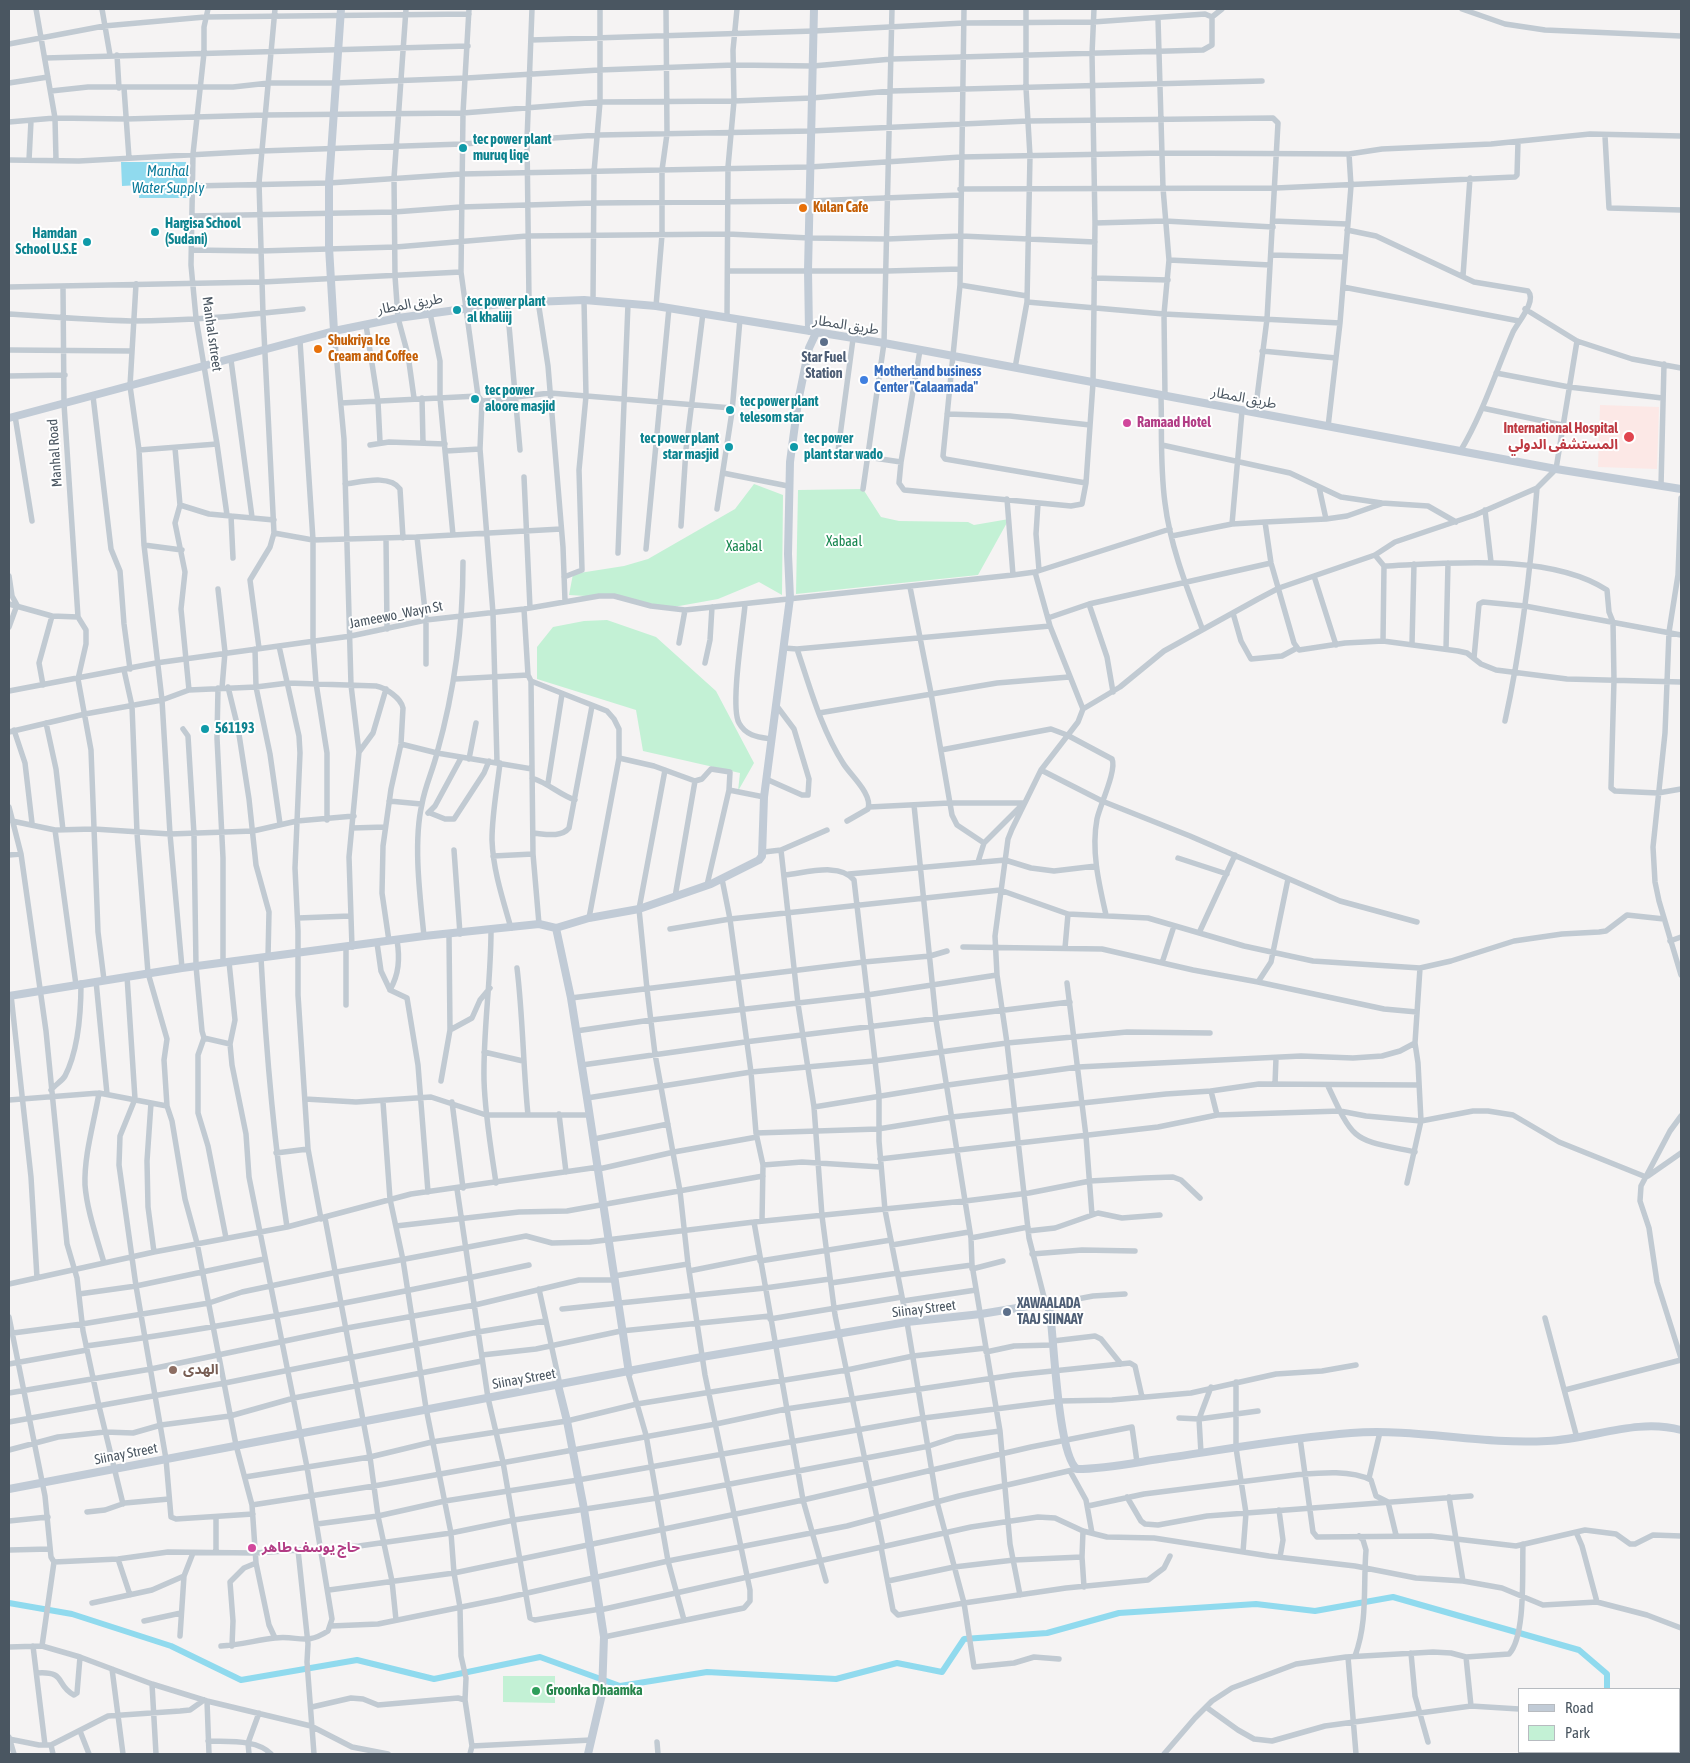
<!DOCTYPE html>
<meta charset="utf-8">
<style>
body{margin:0}
#map{position:relative;width:1690px;height:1763px;overflow:hidden;background:#f5f3f3;font-family:"Asap Condensed",sans-serif}
canvas{display:block}
.frame{position:absolute;inset:0;border:10px solid #4a5661;pointer-events:none}
.legend{position:absolute;left:1518px;top:1688px;width:162px;height:65px;box-sizing:border-box;background:#fff;border:1px solid #b7bbc0;margin:0;padding:6px 9px;list-style:none;font-size:15px;color:#4a5661}
.legend li{display:flex;align-items:center;gap:10px;height:25px}
.legend b{width:25px;border:1px solid #b7bbc0}
</style>
<div id="map">
<canvas width="1690" height="1763"></canvas>
<div class="frame"></div>
<ul class="legend">
<li><b style="height:6px;background:#c1cbd6"></b>Road</li>
<li><b style="height:14px;background:#c3f1d5"></b>Park</li>
</ul>
</div>
<script>
const ctx = document.querySelector('canvas').getContext('2d');
ctx.lineJoin = 'round';
function fillPath(path, color) {
  ctx.fillStyle = color;
  ctx.fill(path, 'evenodd');
}
function stroke(path, color, width, dash) {
  ctx.strokeStyle = color;
  ctx.lineWidth = width;
  ctx.lineCap = dash ? 'butt' : 'round';
  ctx.setLineDash(dash || []);
  ctx.stroke(path);
}
function write(font, color, halo, rows, align = 'center') {
  ctx.font = font + ' "Asap Condensed","Noto Sans Arabic",sans-serif';
  ctx.lineWidth = 4;
  ctx.setLineDash([]);
  ctx.textBaseline = 'middle';
  ctx.strokeStyle = halo;
  ctx.fillStyle = color;
  for (const [text, x, y, turn = 0] of rows) {
    ctx.save();
    ctx.translate(x, y);
    ctx.rotate((+turn || 0) * Math.PI / 180);
    ctx.textAlign = isNaN(turn) ? turn : align;
    if (halo) ctx.strokeText(text, 0, 0);
    ctx.fillText(text, 0, 0);
    ctx.restore();
  }
}
const medical = new Path2D(`
 M1600 405 1659 407 1657 469 1598 467Z`);
const green = new Path2D(`
 M754 484 783 495 782 595 759 582 718 599 668 608 620 598 569 595 573 574 624 566 648 559 735 509Z
 M863 489 881 517 899 521 968 522 974 525 1009 519 978 575 796 594 798 490Z
 M607 620 656 637 716 691 754 763 738 791 740 773 643 751 636 710 537 679V647L553 627 584 621Z
 M503 1676H555V1703L503 1702Z`);
const water = new Path2D(`
 M121 162H186L188 198H139L140 185 122 186Z`);
const canal = new Path2D(`
 M9 1603 72 1614 171 1646 241 1680 357 1660 434 1679 540 1657 620 1686 707 1672 836 1679 897 1663 942 1672 964 1639 1047 1633 1119 1613 1256 1604 1315 1611 1393 1597 1579 1650 1607 1674V1689
 M1608 1752V1754`);
const street = new Path2D(`
 M36 9 55 118 56 160
 M102 9 110 55
 M208 9 204 27V53L193 154 191 265 196 318 217 444 227 515
 M406 9 394 178 395 276 398 318 408 355 414 398
 M469 9 463 113 461 272 478 396 482 401 480 449 493 613 497 762
 M964 9 960 285 943 456 945 459 1086 483
 M1462 9 1505 24 1545 30 1681 36
 M1212 17 1222 9
 M1158 19 1163 188 1169 260 1164 314 1165 396
 M531 40 814 31 964 23 1093 22 1205 14 1212 17
 M9 44 104 26 205 17 469 14
 M117 55 119 88
 M45 58 468 46
 M9 83 48 77
 M124 88 129 158
 M51 91 88 87H233L269 83H336L467 78 599 70 734 65 813 66 892 59 1203 50 1212 45V17
 M9 122 55 118 126 119 265 115 463 113 600 102 734 101 812 98 891 91 1262 81
 M1605 136 1609 208 1681 210
 M9 160 79 161 261 151 462 144 599 135 811 131 1028 121 1273 118 1278 123 1267 319 1255 413
 M29 160 31 121
 M192 186 329 183 461 174 810 167 961 157 1163 153 1349 154 1382 149 1491 144 1590 134 1681 136
 M960 189 1276 188 1515 177 1517 175 1518 142
 M192 216 394 212 461 207 594 203 810 201 960 195
 M1273 221 1347 224
 M1095 223 1165 221 1273 227
 M1347 230 1376 236 1474 282 1528 291C1537 301 1518 322 1513 332 1496 371 1483 413 1461 450
 M192 250 260 251 396 247 527 236 728 234 809 238 887 239 961 236 1095 242
 M1271 255 1344 257
 M1169 260 1270 265
 M728 271H887L960 269
 M1463 276 1470 178
 M1094 278 1168 280
 M136 284 130 386 139 450 144 545 162 700 170 834 182 968
 M960 285 1027 296
 M9 287 262 282 461 272
 M63 287 64 404 78 617
 M1343 287 1519 321
 M529 301 527 140 532 9
 M538 301 548 366 563 547 565 601
 M593 301 594 172 600 102V9
 M1027 302 1164 314 1340 323
 M507 303 520 450
 M656 306 662 235V170L667 134 666 9
 M1525 309 1577 341 1632 359 1681 368
 M430 313 440 361V398L453 535
 M9 314C50 317 90 320 131 321 189 321 246 315 303 309
 M727 318 728 167 734 101 733 50 737 9
 M366 325 378 402 380 442
 M334 331 344 439 351 685 359 752 349 857 352 947
 M853 339 838 451 840 453 901 462
 M300 341 313 540V642L316 683 327 753V820
 M9 350 132 351
 M920 350 901 462 899 483 904 490 1071 506 1082 504 1086 483 1093 383 1095 223 1092 54 1094 9
 M1262 351 1336 358
 M231 360 252 517
 M1015 368 1027 302 1030 156 1026 88V9
 M1496 373 1569 387 1662 398
 M9 376 65 375
 M1161 395C1162 431 1160 467 1165 503 1170 545 1187 588 1202 628
 M93 396 111 549 120 571 124 624 130 669
 M516 397 550 393 732 408
 M422 398 423 443
 M482 401 516 399
 M341 403 478 396
 M1482 408 1586 430
 M947 414 1010 416 1090 425
 M15 416 32 521
 M1328 427 1340 323 1351 186 1349 154
 M370 445 389 442 445 444
 M1162 445 1290 473 1341 497 1382 503 1428 506 1456 522
 M175 448 180 505 209 514 274 520
 M139 450 217 444
 M446 451 480 449
 M723 473 788 486
 M524 477 530 608
 M345 484C361 482 390 474 400 489L403 538
 M1661 486 1664 364
 M1319 487 1326 519
 M863 489 884 343 892 9
 M1681 498 1678 575 1669 632 1665 733 1653 847 1655 882 1659 901 1681 975
 M1007 499 1013 575
 M1038 503 1036 534 1039 570
 M180 505 175 523 185 572 181 609 189 690
 M717 509 732 412 740 319
 M1485 510 1491 562
 M231 516 233 558
 M1265 522 1326 519 1347 516 1381 504
 M1232 524 1242 411
 M681 526 686 449 703 313
 M274 533 313 540 417 537 561 529
 M1172 536 1232 524 1265 522 1271 563 1294 643 1299 650 1345 643 1383 641 1458 651 1467 653 1481 664 1496 670 1567 679 1681 682
 M417 537 426 620V664
 M386 538 387 629
 M144 545 182 550
 M646 549 669 308
 M618 553 628 304
 M1375 555 1384 566 1383 641
 M1384 566C1450 563 1550 553 1607 590L1609 612 1613 622 1614 680 1611 788 1615 791 1658 793 1681 789
 M1035 572 1050 626 1083 709
 M9 576 12 596 17 605 9 627
 M1314 576 1336 645
 M564 577 582 570 579 470 586 396 584 300
 M910 587 931 693 952 815 957 825 984 843
 M218 589 225 652 222 688
 M9 604 52 616 78 617 86 630V644L78 679 91 750 98 932 104 980
 M1089 604 1107 657 1113 692
 M745 605C743 628 730 707 739 723 746 736 758 737 771 739
 M524 609 528 675 531 681 533 854 539 924
 M1233 613 1241 641 1251 659 1282 656 1297 648
 M1048 618 1089 604 1271 563
 M679 643 685 610
 M1412 644 1414 564
 M279 646 299 736 300 753 295 868 298 931V995L308 1149 321 1219
 M259 648 250 580 270 547 274 533 263 314 259 183 275 9
 M784 648 797 649C810 687 821 729 843 763 850 775 873 794 868 809L847 821
 M255 649 256 687 270 754 280 824
 M797 649 1050 626
 M1446 649 1448 563
 M1474 658 1479 604 1483 602 1525 606 1681 635
 M705 663 710 640 712 607
 M124 670 132 706 137 833 148 973 167 1039 164 1060 167 1106 172 1121 185 1199 197 1243 236 1445 252 1505 256 1563 269 1625 275 1638
 M455 679 528 675
 M531 681 607 711 614 719 619 729V758L589 918
 M43 685 39 663 52 616
 M228 687 238 728 249 799 256 865 269 912 268 957
 M218 688 217 738 223 858V963
 M9 691 156 663 351 636 426 620 524 609 599 596H614L651 606 685 610 1013 575 1035 572 1170 529
 M819 713 997 683 1069 677
 M1505 721C1522 644 1531 566 1537 488
 M46 723 56 769 63 830
 M183 729 188 736 194 834 196 966 202 1031 204 1038 230 1044
 M14 730 25 763 32 823
 M9 732 85 714 162 700 189 690 256 687 288 683 376 686C386 688 401 698 403 708L401 744 391 789 383 846 382 893 389 941
 M401 744 437 753 532 769
 M941 750 1051 729 1067 735 1112 759C1117 770 1100 805 1097 819 1091 851 1099 884 1106 915
 M359 752 373 733 386 689
 M619 758 654 766 695 781 702 779 711 769 730 772 729 790 764 797
 M469 759 476 723
 M500 763C497 789 492 814 492 840 493 870 503 900 511 928
 M1041 770 1102 801 1190 836 1340 901 1417 922
 M532 778C548 783 560 795 575 800
 M766 779 802 795H808L809 779 794 729 776 705
 M548 783 562 694
 M389 801 421 804
 M914 805 936 1020 971 1238 972 1265 1000 1431 1010 1544 1020 1595
 M9 807 21 854 46 1031 67 1244 77 1278 83 1331 99 1406 123 1504
 M869 807 949 803H1024
 M428 813 435 806 461 758
 M430 813 445 819H454L484 773 489 761
 M12 821 55 830 94 829 170 834 253 831 297 821 354 816
 M352 828 385 827
 M55 830 76 985
 M533 833C545 834 561 838 569 828L592 706
 M454 850 460 934
 M781 850 827 830
 M764 852 781 850 798 1004 814 1107 822 1216 835 1315 883 1547
 M9 855 21 854
 M493 856 533 854
 M1178 858 1227 874
 M978 862 984 843 1023 804
 M849 874 1005 860 1031 868 1054 871 1096 866
 M785 875C805 873 840 862 854 880L879 1095V1141L885 1210 907 1322 937 1502 964 1603 974 1667 1014 1663 1034 1657 1059 1659
 M722 879 730 919 751 1072 756 1133 763 1165 762 1221
 M707 885 729 790
 M675 897 695 781
 M298 918 350 916
 M670 929 730 919 1000 890 1068 914 1148 918 1244 946 1313 961 1420 968 1451 961 1514 941 1562 934 1599 932 1606 931 1627 915 1664 919
 M491 931C491 981 483 1030 484 1080 485 1115 491 1149 496 1183
 M1199 933 1235 855
 M424 936C420 897 413 842 422 804 425 786 433 770 437 753 455 689 463 628 463 562
 M1670 941 1681 937
 M377 943 381 971 390 990 407 998 418 1065 428 1192
 M963 947 1102 949 1193 970 1258 982 1271 962 1288 879
 M1065 948 1068 914
 M261 958C266 1050 273 1136 287 1227
 M1162 963 1174 926
 M517 968C523 1017 523 1066 528 1115
 M127 976 135 1099 120 1136 119 1165 136 1286 166 1459 171 1517 176 1519 253 1514
 M96 981 107 1094
 M1258 982 1384 1009 1417 1012
 M1067 983 1086 1136 1092 1215
 M390 990C399 974 400 959 397 940
 M11 995 31 1177 37 1278
 M571 998 864 962 930 956 947 951
 M346 1005V948
 M450 1030 472 1018 480 1000 490 988
 M576 1031 651 1020 867 995 997 975
 M204 1038 198 1055V1113L208 1146 226 1238
 M484 1052 523 1061
 M582 1065 745 1042 1070 1002
 M441 1081 450 1030 449 935
 M1275 1084 1276 1058
 M1328 1086C1355 1144 1353 1139 1415 1152
 M51 1090C55 1085 62 1081 65 1076 79 1049 81 1013 81 983
 M1211 1091 1217 1115
 M99 1093C94 1123 84 1155 85 1185 87 1211 97 1238 104 1263
 M587 1098 751 1072 874 1061 1007 1043 1127 1032 1210 1033
 M305 1099 356 1102 431 1097 486 1115H590
 M9 1100 99 1093 167 1106
 M383 1102 390 1199 403 1260 426 1408 451 1533 454 1573 460 1607 461 1656 466 1678 465 1700 472 1746 470 1754
 M452 1102 463 1188
 M151 1103 147 1161 148 1207 154 1252
 M814 1107 948 1085 1078 1067 1301 1056 1353 1058 1382 1056 1400 1051 1415 1043
 M559 1114 566 1172
 M1681 1116 1670 1131 1641 1186 1640 1201 1649 1228 1657 1282 1681 1358
 M756 1133 878 1129 952 1117 1166 1094 1211 1091 1259 1084 1419 1085
 M594 1139 668 1124
 M276 1153 308 1149
 M880 1159 1158 1127 1217 1115 1340 1111 1366 1116 1421 1121 1473 1111H1488L1513 1115 1559 1142 1646 1177
 M763 1165 802 1162 881 1167
 M599 1169 674 1152 757 1137
 M1648 1176 1681 1153
 M1407 1183 1421 1121 1418 1063 1415 1043 1420 968
 M457 1189 488 1398 503 1462 530 1618 535 1620 600 1609
 M325 1218 370 1457 378 1516 392 1581 396 1620
 M754 1222 803 1500 1031 1447 1132 1427 1137 1462
 M396 1226 519 1212 567 1211 763 1176
 M1028 1231 1055 1228 1098 1213 1122 1218 1160 1215
 M971 1238 1028 1227
 M892 1245 969 1232
 M1032 1254 1082 1250 1135 1251
 M760 1261 891 1240
 M972 1269 1003 1261
 M689 1271 759 1257
 M898 1275 972 1265
 M614 1276 688 1264
 M831 1283 898 1273
 M9 1284 154 1252 287 1227 411 1194 599 1167
 M539 1289 560 1385
 M79 1294 136 1286 264 1259
 M1125 1294 1093 1296 1046 1305 1029 1238 1007 1043 997 975 995 936 1008 839 1012 829 1041 770 1078 722 1083 709 1120 687 1164 651 1258 599 1279 588 1375 555 1395 542 1475 515 1537 488 1556 469 1577 341
 M903 1301 976 1290
 M562 1309 765 1288 830 1279
 M9 1317 45 1496 51 1557 54 1562 118 1559 168 1552 255 1553 359 1546 451 1533 514 1520 657 1498 929 1446 956 1437 1000 1431
 M1545 1318 1577 1438
 M770 1319 902 1297
 M13 1333 82 1324 209 1303 242 1292 337 1272 526 1236 552 1243 590 1242 754 1222 965 1201 1029 1193 1090 1181 1144 1178 1173 1177 1181 1180 1200 1198
 M1053 1341 1095 1336 1101 1339 1121 1364
 M86 1346C235 1326 382 1297 529 1265
 M986 1352 1014 1346 1053 1345
 M482 1355 536 1349 621 1331 770 1316
 M9 1364 87 1350
 M628 1373 646 1435 668 1561 684 1620
 M1236 1382V1448L1246 1513 1243 1552
 M1565 1390 1681 1360
 M9 1393 151 1369 347 1328 475 1305 579 1280H615
 M1179 1418 1199 1419 1258 1411
 M9 1422 225 1383 478 1332 545 1321
 M1300 1438 1313 1532 1317 1537 1431 1536 1516 1546 1585 1530 1616 1534 1630 1544H1635L1653 1535 1681 1536
 M9 1450 58 1437 105 1432 133 1433 161 1425 230 1416 294 1398 482 1361
 M1201 1453 1199 1419 1211 1387
 M1070 1471 1086 1500 1092 1533
 M245 1477 370 1457 432 1442 567 1421 637 1404 847 1370 913 1356 986 1348
 M1369 1478 1380 1432
 M1127 1497 1141 1521 1145 1524 1158 1525 1207 1516 1471 1496
 M1449 1497 1463 1581
 M252 1505 374 1486 573 1450 716 1424 786 1409 1014 1375 1130 1363 1135 1366 1142 1397
 M1088 1506 1144 1494 1295 1475C1317 1473 1350 1469 1371 1480L1376 1496 1388 1502 1396 1535
 M1279 1510 1283 1540 1280 1557
 M87 1512 105 1510 125 1503 169 1499
 M9 1521 48 1517
 M317 1524 378 1516 445 1501 578 1480 924 1418 1059 1401 1112 1400 1191 1393 1276 1374 1322 1371 1356 1365
 M1576 1532 1582 1546 1597 1602
 M881 1547 893 1610 898 1615 964 1603 1066 1588 1148 1580 1164 1568 1170 1556
 M9 1550 50 1549
 M298 1550 308 1644 307 1662 314 1754
 M216 1552V1517
 M1082 1557 1084 1587
 M118 1559 130 1595
 M888 1581 954 1567 1014 1560 1082 1557 1083 1531
 M329 1590 454 1573 803 1500 826 1581
 M92 1603 152 1590 184 1576
 M600 1610 971 1527 1038 1517 1055 1518 1083 1531 1107 1537 1154 1538 1269 1556 1355 1566 1416 1578 1463 1581 1502 1588 1543 1605 1597 1602 1647 1615 1681 1628
 M144 1621 181 1613
 M331 1626 378 1624 501 1599 668 1561 847 1526 959 1496 1077 1469
 M180 1636 184 1576 193 1553
 M604 1637 744 1608 750 1601V1590L705 1375 688 1264 680 1191 655 1054 647 989 639 909 665 770
 M33 1646 45 1745
 M42 1646 54 1562
 M221 1646C240 1645 257 1640 275 1638 298 1635 305 1646 328 1631L332 1619 307 1467 249 1177 246 1134 232 1065 230 1044 235 1020 229 962
 M232 1646 233 1621 230 1582 244 1568 256 1563
 M9 1647 42 1646 80 1657 152 1684 207 1701 311 1726 352 1747 388 1754
 M1411 1653 1415 1696 1428 1742
 M1355 1656C1368 1621 1363 1587 1366 1550L1363 1540 1359 1536
 M1348 1657 1356 1754
 M1466 1657 1471 1706 1519 1709
 M112 1669 123 1754
 M37 1673C67 1671 55 1685 74 1695L77 1693 80 1657
 M152 1684 156 1754
 M207 1701 209 1754
 M312 1707 351 1698 363 1699 378 1705 458 1698 465 1700
 M1206 1707 1238 1730 1254 1739 1272 1741 1325 1726 1471 1706
 M1679 1708H1681
 M80 1731 89 1754
 M9 1737 14 1754
 M9 1739 39 1745H51L108 1716 180 1711 190 1710 204 1700
 M208 1741C228 1742 257 1739 271 1754
 M657 1742 658 1754
 M51 1745 53 1754
 M472 1746 591 1740
 M249 1754 248 1743 259 1713
 M1164 1754 1195 1718 1212 1701 1232 1688 1296 1664 1346 1657 1433 1652 1451 1653 1466 1657 1509 1654C1526 1636 1522 1571 1523 1544
 M1644 1754V1752`);
const secondary = new Path2D(`
 M334 331 329 247V183L341 9
 M809 331 808 270 814 9
 M9 418 334 331 398 318 507 303 584 300 656 306 884 343 1556 469 1681 489
 M556 928 571 998 587 1098 629 1373
 M9 996 182 968 424 936 539 924 556 928 589 918 639 909 711 884 759 860 762 856 764 797 790 598 788 554 790 462 798 402 809 348 816 333
 M558 1385 567 1421 584 1509 604 1637 602 1694 588 1754
 M9 1489 702 1357 907 1322 981 1314 1041 1304 1048 1307 1050 1312C1054 1341 1058 1455 1077 1469 1104 1469 1133 1463 1159 1459 1223 1450 1287 1438 1351 1433 1416 1428 1481 1445 1547 1441 1592 1439 1636 1418 1681 1430`);
const markers = [
 [463,148,5,"#0f9aa8"],
 [803,208,5,"#e8710a"],
 [155,232,5,"#0f9aa8"],
 [87,242,5,"#0f9aa8"],
 [457,310,5,"#0f9aa8"],
 [824,342,5,"#5c6f8a"],
 [318,349,5,"#e8710a"],
 [864,380,5,"#3f7fe0"],
 [475,399,5,"#0f9aa8"],
 [730,410,5,"#0f9aa8"],
 [1127,423,5,"#d1479c"],
 [1629,437,6,"#e0444e"],
 [729,447,5,"#0f9aa8"],
 [794,447,5,"#0f9aa8"],
 [205,729,5,"#0f9aa8"],
 [1007,1312,5,"#5c6f8a"],
 [173,1370,5,"#8d6e63"],
 [252,1548,5,"#d1479c"],
 [536,1691,5,"#2e9e5b"]
];
const cultureNames = [
 ["tec power plant",473,140],
 ["muruq liqe",473,156],
 ["Hargisa School",165,224],
 ["(Sudani)",165,240],
 ["Hamdan",77,234,"right"],
 ["School U.S.E",77,250,"right"],
 ["tec power plant",467,302],
 ["al khaliij",467,318],
 ["tec power",485,391],
 ["aloore masjid",485,407],
 ["tec power plant",740,402],
 ["telesom star",740,418],
 ["tec power plant",719,439,"right"],
 ["star masjid",719,455,"right"],
 ["tec power",804,439],
 ["plant star wado",804,455],
 ["561193",215,729]
];
const foodNames = [
 ["Kulan Cafe",813,208],
 ["Shukriya Ice",328,341],
 ["Cream and Coffee",328,357]
];
const streetNames = [
 ["طريق المطار",410,304,-10],
 ["طريق المطار",846,325,9],
 ["Manhal srtreet",212,334,82],
 ["طريق المطار",1244,398,11],
 ["Manhal Road",55,453,-94],
 ["Jameewo_Wayn St",396,615,-11],
 ["Siinay Street",924,1309,-7],
 ["Siinay Street",524,1379,-10],
 ["Siinay Street",126,1454,-11]
];
const serviceNames = [
 ["Star Fuel",824,358],
 ["Station",824,374],
 ["XAWAALADA",1017,1304,"left"],
 ["TAAJ SIINAAY",1017,1320,"left"]
];
const shopNames = [
 ["Motherland business",874,372],
 ["Center \"Calaamada\"",874,388]
];
const hotelNames = [
 ["Ramaad Hotel",1137,423],
 ["حاج يوسف طاهر",262,1548]
];
const healthNames = [
 ["International Hospital",1618,429],
 ["المستشفى الدولي",1618,445]
];
const parkNames = [
 ["Xabaal",844,542],
 ["Xaabal",744,547]
];
const educationNames = [
 ["الهدى",183,1370]
];
const leisureNames = [
 ["Groonka Dhaamka",546,1691]
];
const waterNames = [
 ["Manhal",168,171],
 ["Water Supply",168,188]
];
fillPath(medical, '#fce8e6');
fillPath(green, '#c3f1d5');
fillPath(water, '#90daee');
stroke(canal, '#90daee', 6);
stroke(street, '#c1cad2', 5.5);
stroke(secondary, '#c1cbd6', 8);
for (const [x, y, r, color] of markers) {
  const dot = new Path2D();
  dot.arc(x, y, r, 0, 2 * Math.PI);
  ctx.fillStyle = color;
  ctx.fill(dot);
  stroke(dot, '#fff', 2);
}
write('bold 14px', '#0d838f', '#fff', cultureNames, 'left');
write('bold 14px', '#c56008', '#fff', foodNames, 'left');
write('14px', '#4a5661', '#fff', streetNames);
write('bold 14px', '#4e5e75', '#fff', serviceNames);
write('bold 14px', '#366cbe', '#fff', shopNames, 'left');
write('bold 14px', '#b23c85', '#fff', hotelNames, 'left');
write('bold 14px', '#be3a42', '#fff', healthNames, 'right');
write('14px', '#17864f', '#fff', parkNames);
write('bold 14px', '#785e54', '#fff', educationNames, 'left');
write('bold 14px', '#27864d', '#fff', leisureNames, 'left');
write('italic 15px', '#0c7c9b', '#fff', waterNames);
</script>
